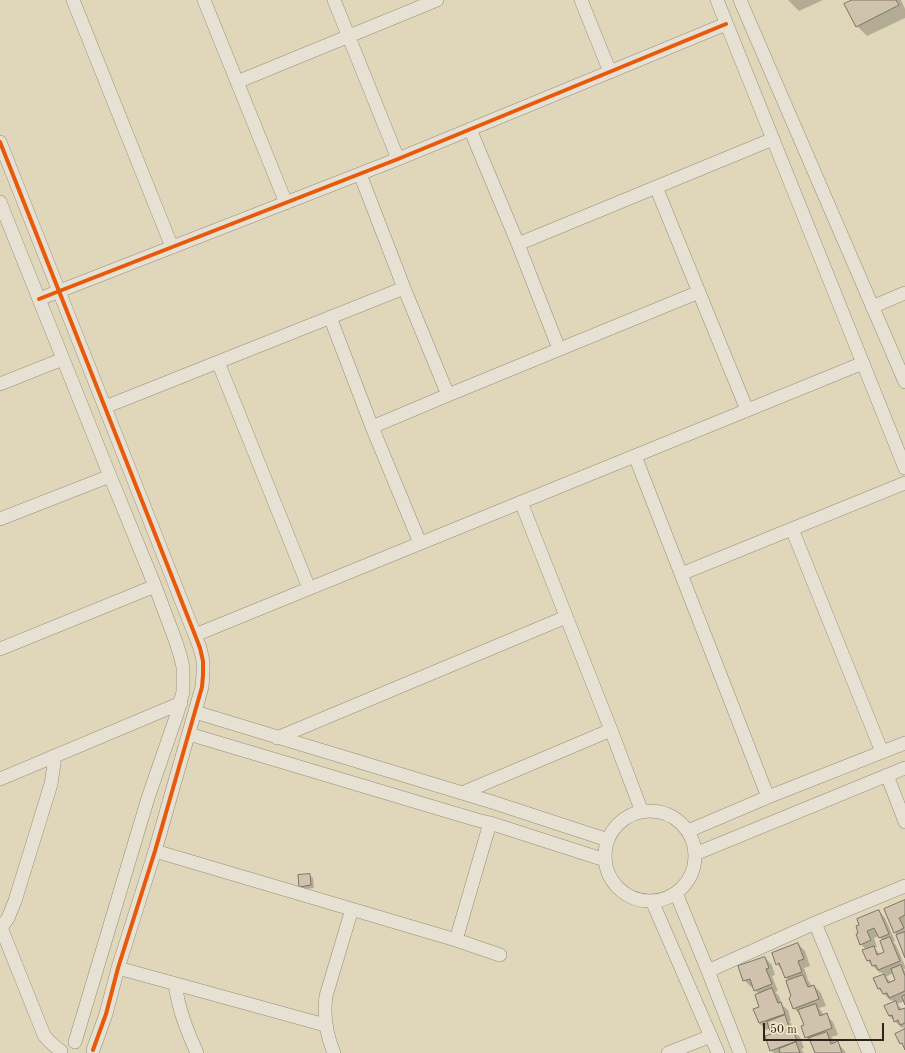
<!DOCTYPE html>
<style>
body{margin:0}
#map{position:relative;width:905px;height:1053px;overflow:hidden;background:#e0d7bb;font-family:"Old Standard TT",serif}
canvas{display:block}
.scale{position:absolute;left:763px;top:1023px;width:121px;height:18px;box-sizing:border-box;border:2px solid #30231c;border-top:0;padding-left:5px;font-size:12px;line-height:14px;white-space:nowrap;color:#30231c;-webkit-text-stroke:3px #f5eac9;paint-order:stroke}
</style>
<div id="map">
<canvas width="905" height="1053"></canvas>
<div class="scale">50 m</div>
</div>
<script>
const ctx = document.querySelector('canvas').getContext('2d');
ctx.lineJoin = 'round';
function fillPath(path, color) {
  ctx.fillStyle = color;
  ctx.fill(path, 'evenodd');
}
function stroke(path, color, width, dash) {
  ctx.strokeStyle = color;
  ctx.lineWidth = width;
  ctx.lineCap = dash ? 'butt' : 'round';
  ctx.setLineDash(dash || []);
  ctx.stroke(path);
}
const shadow = new Path2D(`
 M788 0H823L799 11Z
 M854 0H901L905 9V18L867 36 857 26Z
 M309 875 313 878 314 888 304 889 300 886Z
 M905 901V955L898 936 895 932 885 909Z
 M879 911 885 918 895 941 893 942 896 945 905 966V969H903L905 971V1002V1001L897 1004 902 1009H905V1029L903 1027 902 1028 889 1016 886 1006 895 1002 892 1000 891 1001 878 988 884 975 881 972 880 973 868 961 866 950 861 944 857 934ZM879 936 883 941 885 953 880 954 874 948 877 947 874 938ZM893 973 896 980 891 982 886 977Z
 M798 944 805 951 810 966 804 968 808 979H807L810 983 812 987 814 986 821 993 826 1006 819 1008 822 1012 824 1015H826L833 1022 838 1035 831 1037 834 1040 835 1043H837L844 1050 846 1053H816L812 1044 806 1037 805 1026 800 1015 794 1008 793 997 789 981 786 978 782 970 777 964Z
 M765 958 772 965 775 975 772 976 778 991 775 992 779 996 782 1005 788 1010 791 1021H789L791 1023 794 1032 800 1037 804 1048 801 1049 804 1053H774L771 1050 773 1035 770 1028 766 1030 759 1023 754 1010 761 1007 759 994 755 990 754 986 751 987 744 980Z`);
const building = new Path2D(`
 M852 0H896L899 5 856 27 844 4Z
 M310 874 311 885 299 887 298 875Z
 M905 900V915L899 918 904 928 894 933 884 909Z
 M879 910 889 934 879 938 874 928 867 931 871 940 860 945 856 934 858 933 856 926 859 925 857 919Z
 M905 932V958L896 935Z
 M890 937 900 961 878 970 876 965 872 966 870 960 867 961 862 950 874 946 877 955 884 952 880 941Z
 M798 943 804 959 798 961 802 972 785 978 779 963 776 965 772 953Z
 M765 957 769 968 766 969 772 984 754 991 750 979 743 981 738 966Z
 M901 965 905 976V991L889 998 887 993 883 994 880 988 878 989 873 978 884 974 888 983 895 980 891 969Z
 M803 975 808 987 814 985 819 999 793 1009 789 998 791 996 786 981Z
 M772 988 778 1003 781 1002 785 1014 759 1023 753 1009 759 1007 755 995Z
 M905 995V1005L902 997Z
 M896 1001 899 1010 905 1008V1023L900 1025 898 1020 894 1022 892 1015 889 1016 884 1006Z
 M816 1004 820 1016 827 1013 832 1028 805 1038 801 1026 804 1025 798 1010Z
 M785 1015 790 1030 793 1029 797 1041 770 1051 765 1036 771 1034 767 1022Z
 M905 1029V1050L902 1043 900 1044 895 1034Z
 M827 1032 831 1044 838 1041 842 1053H815L809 1038Z
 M796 1042 800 1053H780L779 1049Z`);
const minor = new Path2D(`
 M73 0 172 247
 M204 0 286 203
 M334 0 398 159
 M581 0 610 72
 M717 0 905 468
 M740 0 905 382
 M237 82 437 0
 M470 129 518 244 559 349
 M0 142 195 635 200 648 203 661V675L202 687 155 851 118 968 106 1014 93 1050
 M360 174 404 288 448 395
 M656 187 747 410
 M0 202 110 476 155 586 176 642 180 655 183 667V692L177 714 148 798 75 1042
 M518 244 773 139
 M39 299 398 159 726 24
 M872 307 905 293
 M330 317 372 427 420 543
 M218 362 309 588
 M0 384 63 359
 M105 407 404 288
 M372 427 448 395 699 292
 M635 456 768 797
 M521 502 611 730 642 812
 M0 519 110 476
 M792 529 882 752
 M681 574 905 483
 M195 635 863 363
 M0 649 155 586
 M195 712 492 802 608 840
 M189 734 477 820 490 823 605 860
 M277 738 566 617
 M887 775 905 822
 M0 779 181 703
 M462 793 611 730
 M605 856a45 45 0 1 1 90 0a45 45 0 1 1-90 0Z
 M688 831 768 797 905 743
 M155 851 456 940 500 955
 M695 854 905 768
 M676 893 708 971 740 1053
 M652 901 718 1053
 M815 923 869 1053
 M0 925 44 1035C49 1042 54 1046 61 1051
 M1 928 8 918 15 901 51 784 54 764V756
 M456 940 490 823
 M118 968 325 1025
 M708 971 815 923 905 886
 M175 984C179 1011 186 1028 197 1053
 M334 1053C326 1034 323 1017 326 996L352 909
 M668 1053 711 1036`);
const cycleway = new Path2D(`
 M0 142 195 635 200 648 203 661V675L202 687 155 851 118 968 106 1014 93 1050
 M39 299 398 159 726 24`);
fillPath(shadow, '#0003');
fillPath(building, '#d0c2ad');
stroke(building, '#7b7567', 1);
stroke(minor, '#948d7d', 14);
stroke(minor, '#e6e1d3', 13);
stroke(cycleway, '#e8590c', 4);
</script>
